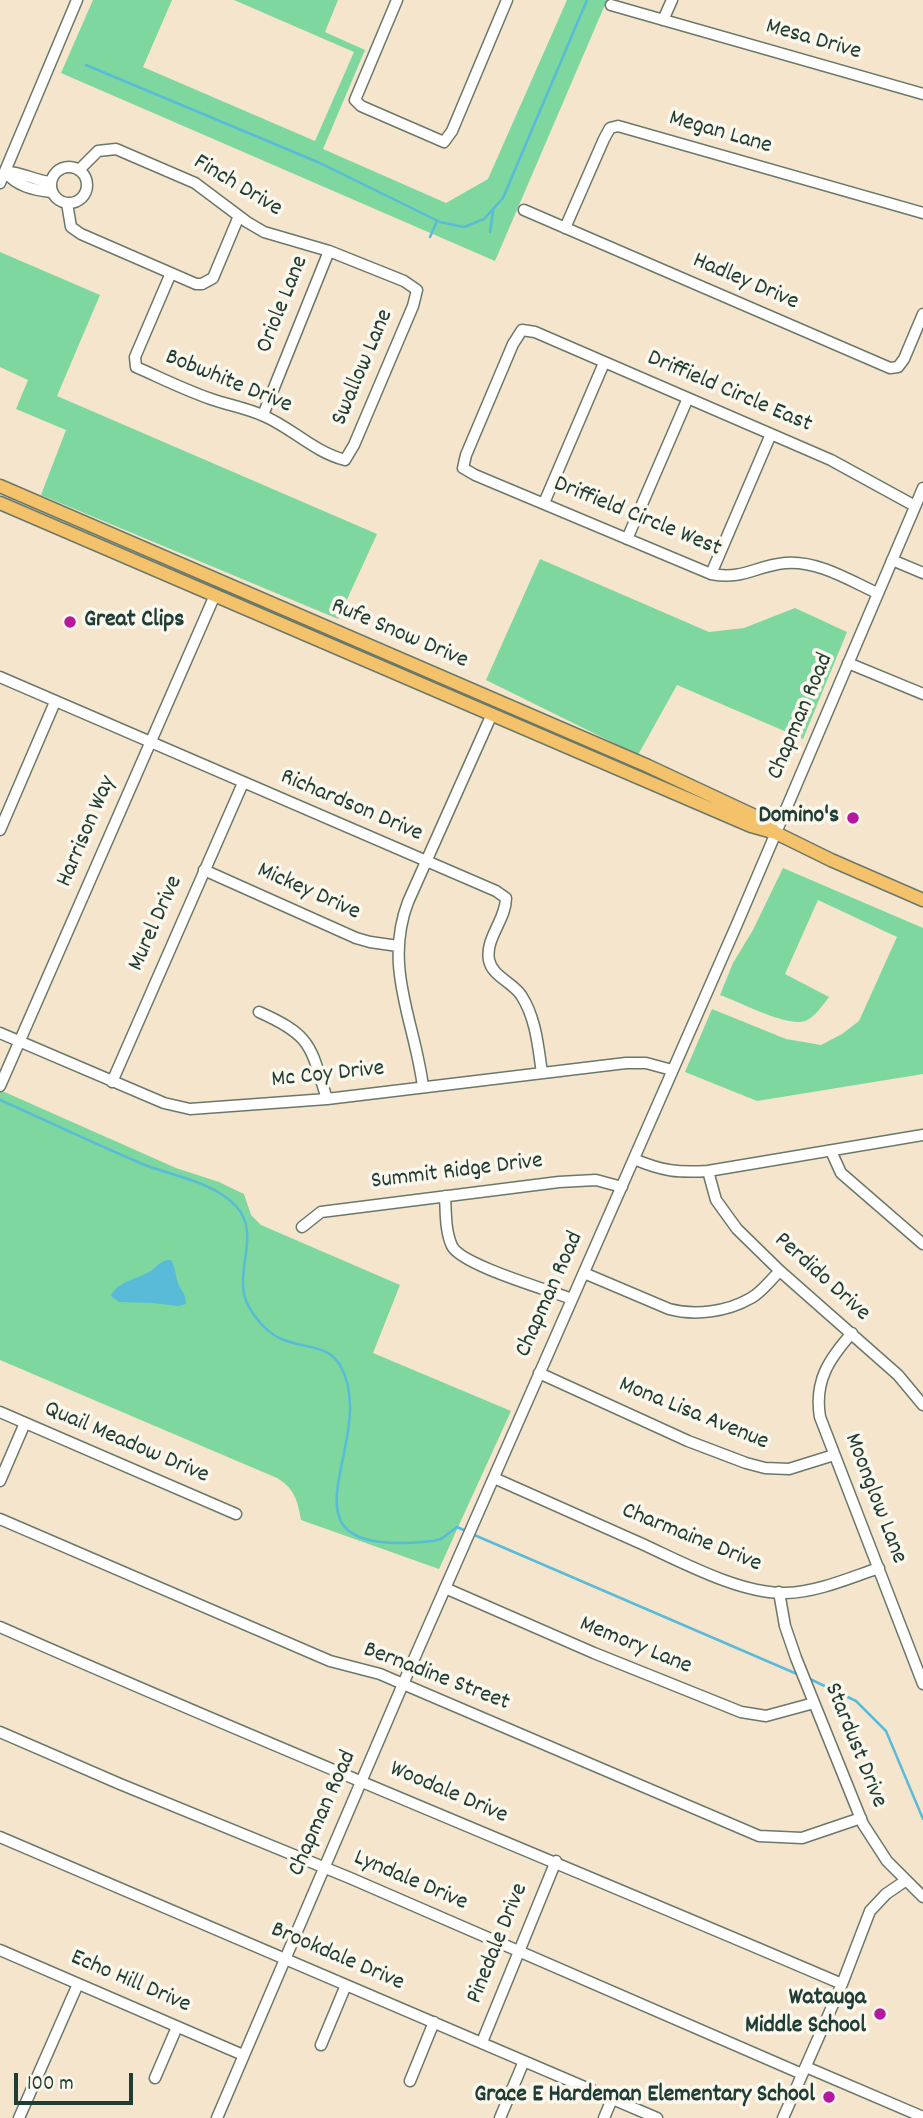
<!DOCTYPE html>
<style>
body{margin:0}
#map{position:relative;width:923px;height:2118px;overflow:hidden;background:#f5e5cd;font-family:Dekko,sans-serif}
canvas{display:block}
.scale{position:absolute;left:14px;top:2073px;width:119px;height:32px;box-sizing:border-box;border:4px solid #1f3d34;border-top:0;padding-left:9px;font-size:21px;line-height:24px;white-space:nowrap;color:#1f3d34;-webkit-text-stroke:5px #fbf7ec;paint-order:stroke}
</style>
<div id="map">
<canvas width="923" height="2118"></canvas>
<div class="scale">100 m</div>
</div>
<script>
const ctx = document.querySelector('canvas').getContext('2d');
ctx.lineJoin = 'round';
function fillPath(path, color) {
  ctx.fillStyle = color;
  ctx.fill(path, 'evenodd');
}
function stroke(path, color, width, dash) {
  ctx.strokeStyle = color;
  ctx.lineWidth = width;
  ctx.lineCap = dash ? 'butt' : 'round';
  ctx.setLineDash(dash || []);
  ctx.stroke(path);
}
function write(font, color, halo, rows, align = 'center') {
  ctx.font = font + ' Dekko,sans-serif';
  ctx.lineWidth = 7;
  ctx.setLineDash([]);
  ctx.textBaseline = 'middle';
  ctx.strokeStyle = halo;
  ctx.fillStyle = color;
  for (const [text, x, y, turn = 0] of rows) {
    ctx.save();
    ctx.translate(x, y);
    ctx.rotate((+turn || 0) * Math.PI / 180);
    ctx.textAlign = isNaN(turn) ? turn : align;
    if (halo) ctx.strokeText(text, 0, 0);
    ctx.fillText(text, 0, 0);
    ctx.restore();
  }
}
const green = new Path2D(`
 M93 0H172L143 67 315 141 354 52 234 0H338L325 32 365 50 323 149 446 203 488 179 567 0H607L495 261 61 73Z
 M0 252 100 295 57 396 377 534 338 619 41 495 66 430 16 409 28 380 0 367Z
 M540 559 709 632 744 628 795 608 847 632 803 739 677 685 638 755 486 680Z
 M783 868 923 928V1074L757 1101 685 1072 712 1009 786 1039 821 1045 842 1034 859 1021 897 937 818 900 785 974 829 997C823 1005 815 1017 805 1021 786 1027 740 1002 720 995L733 963 753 930Z
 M0 1090 176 1168 219 1182 244 1194 251 1215 261 1225 400 1285 373 1353 511 1411 439 1569 301 1520C298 1501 294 1488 277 1478L0 1360Z`);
const water = new Path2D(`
 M167 1260H171C176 1268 175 1274 178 1283 181 1292 185 1290 186 1304L178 1306 152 1303 119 1302 111 1296C118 1281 135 1280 149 1272 156 1268 159 1262 167 1260Z`);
const stream = new Path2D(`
 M86 65 320 163 440 222 464 227 484 219 503 198 587 0
 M490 232 493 211
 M430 237 437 221
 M0 1100C47 1121 93 1143 140 1163 171 1176 213 1181 236 1206 262 1234 233 1272 247 1303 254 1318 269 1335 284 1340 304 1348 328 1345 340 1365 384 1443 258 1560 433 1541L441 1539 457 1527 466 1531
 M472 1534 797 1674
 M810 1679 856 1701 886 1731 923 1819`);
const minor = new Path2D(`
 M397 0 355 100 361 106 444 142 452 131 507 0
 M611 5 923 94
 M663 20 672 0
 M51 185a18 18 0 1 1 36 0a18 18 0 1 1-36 0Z
 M79 170 98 151 116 149 195 183 247 222 264 232 329 251 404 281 417 290 413 306 354 445 345 460C314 452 292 428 264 416 247 408 228 405 211 399 185 390 161 378 136 367L135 357 171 273
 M5 172C17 186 33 190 51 192
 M5 172C21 171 34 181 51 182
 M0 183 77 0
 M67 203 71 227 81 234 196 284H202L213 278 239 216
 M524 210 890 368 898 367 904 359 923 314
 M565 228 604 139 610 128 618 126 923 213
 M263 415 329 251
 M544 503 604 363
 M627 539 688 398
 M892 560 923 573
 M711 574 771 434
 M877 593C849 580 817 560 785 563 755 566 744 580 711 574L475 475 463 468 466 455 513 344 522 330 535 332 831 460 915 506
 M848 663 923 694
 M0 677 496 891 506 898C506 920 485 938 489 960 492 976 512 982 521 995 536 1018 538 1046 542 1073
 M0 830 55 702
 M204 870 356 938 370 942 398 946
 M259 1012C313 1036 310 1046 327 1099
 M0 1033 164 1103 190 1109 327 1099 626 1063H646L672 1070
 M112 1082 243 783
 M0 1086 215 595
 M423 1087C415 1022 383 968 408 902L492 714
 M831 1151 841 1173 923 1244
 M634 1159C662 1171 678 1173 708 1171L923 1135
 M708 1171 716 1200 737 1229 780 1271 898 1375 923 1405
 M445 1196C446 1212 445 1231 452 1246 461 1265 549 1290 572 1299
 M302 1227 321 1212 559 1182 596 1180 622 1187
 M584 1273 669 1309C695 1316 727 1312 751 1298 762 1292 771 1279 780 1271
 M852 1333C829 1359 814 1381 820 1417L923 1684
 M539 1373 688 1441 746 1463 765 1468 789 1469 834 1455
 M0 1412 236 1514
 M494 1478C543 1500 592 1522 640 1543 682 1562 740 1594 786 1593 818 1592 849 1578 879 1568
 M0 1481 25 1423
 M0 1519 330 1661 380 1674 403 1684 759 1836 802 1838 861 1818
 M445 1588 594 1653 741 1712 766 1716 814 1703
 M779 1592 785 1626 796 1658 863 1824 887 1861 923 1897
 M0 1627C279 1750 562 1864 842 1984
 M0 1732 120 1784 350 1878 802 2074
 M0 1837 657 2118
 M0 1950 243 2055
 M482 2042 556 1861
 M321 2045 346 1985
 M806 2067 923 2117
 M155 2078 177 2027
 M410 2081 434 2022
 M19 2118 78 1984
 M217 2118 403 1684 737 924 923 488
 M500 2118 524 2061
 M604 2118 612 2099
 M783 2118 842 1984 870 1911 886 1894 905 1881`);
const major = new Path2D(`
 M0 486 648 766 755 816 773 830
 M0 503 751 826 776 833 831 860 923 900`);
const markers = [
 [70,622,7,"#b5179e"],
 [853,818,7,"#b5179e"],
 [880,2014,7,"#b5179e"],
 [829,2097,7,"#b5179e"]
];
const streetNames = [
 ["Mesa Drive",813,41,16],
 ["Megan Lane",720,134,16],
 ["Finch Drive",237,187,31],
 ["Hadley Drive",745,283,23],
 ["Oriole Lane",284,305,-68],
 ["Swallow Lane",364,368,-67],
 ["Bobwhite Drive",228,383,22],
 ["Driffield Circle East",729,393,23],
 ["Driffield Circle West",637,518,22],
 ["Rufe Snow Drive",399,635,23],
 ["Chapman Road",802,717,-67],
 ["Richardson Drive",351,807,23],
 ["Harrison Way",88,832,-67],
 ["Mickey Drive",308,893,24],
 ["Murel Drive",157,924,-66],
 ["Mc Coy Drive",328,1076,-6],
 ["Summit Ridge Drive",457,1173,-7],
 ["Perdido Drive",821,1278,42],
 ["Chapman Road",551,1295,-66],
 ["Mona Lisa Avenue",693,1415,22],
 ["Quail Meadow Drive",126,1444,23],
 ["Moonglow Lane",874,1499,69],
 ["Charmaine Drive",691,1539,22],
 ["Memory Lane",635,1647,22],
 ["Bernadine Street",436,1678,21],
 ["Stardust Drive",854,1746,68],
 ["Woodale Drive",448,1794,23],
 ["Chapman Road",324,1814,-66],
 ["Lyndale Drive",410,1882,23],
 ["Pinedale Drive",499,1944,-68],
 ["Brookdale Drive",337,1958,23],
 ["Echo Hill Drive",130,1983,23]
];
const poiNames = [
 ["Great Clips",84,622,"left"],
 ["Domino's",839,818],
 ["Watauga",866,2000],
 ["Middle School",866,2028],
 ["Grace E Hardeman Elementary School",815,2097]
];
fillPath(green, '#7dd79e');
fillPath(water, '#59bbd8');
stroke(stream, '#59bbd8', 2.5);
stroke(minor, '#6a786a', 13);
stroke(major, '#6a786a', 15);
stroke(minor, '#fff', 10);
stroke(major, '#f3c26a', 12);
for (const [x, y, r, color] of markers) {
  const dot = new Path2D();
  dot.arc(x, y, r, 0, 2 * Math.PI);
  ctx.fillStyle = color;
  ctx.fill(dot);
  stroke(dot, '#fbf7ec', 2.5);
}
write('24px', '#1f3d34', '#fbf7ec', streetNames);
write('bold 24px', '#1f3d34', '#fbf7ec', poiNames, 'right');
</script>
